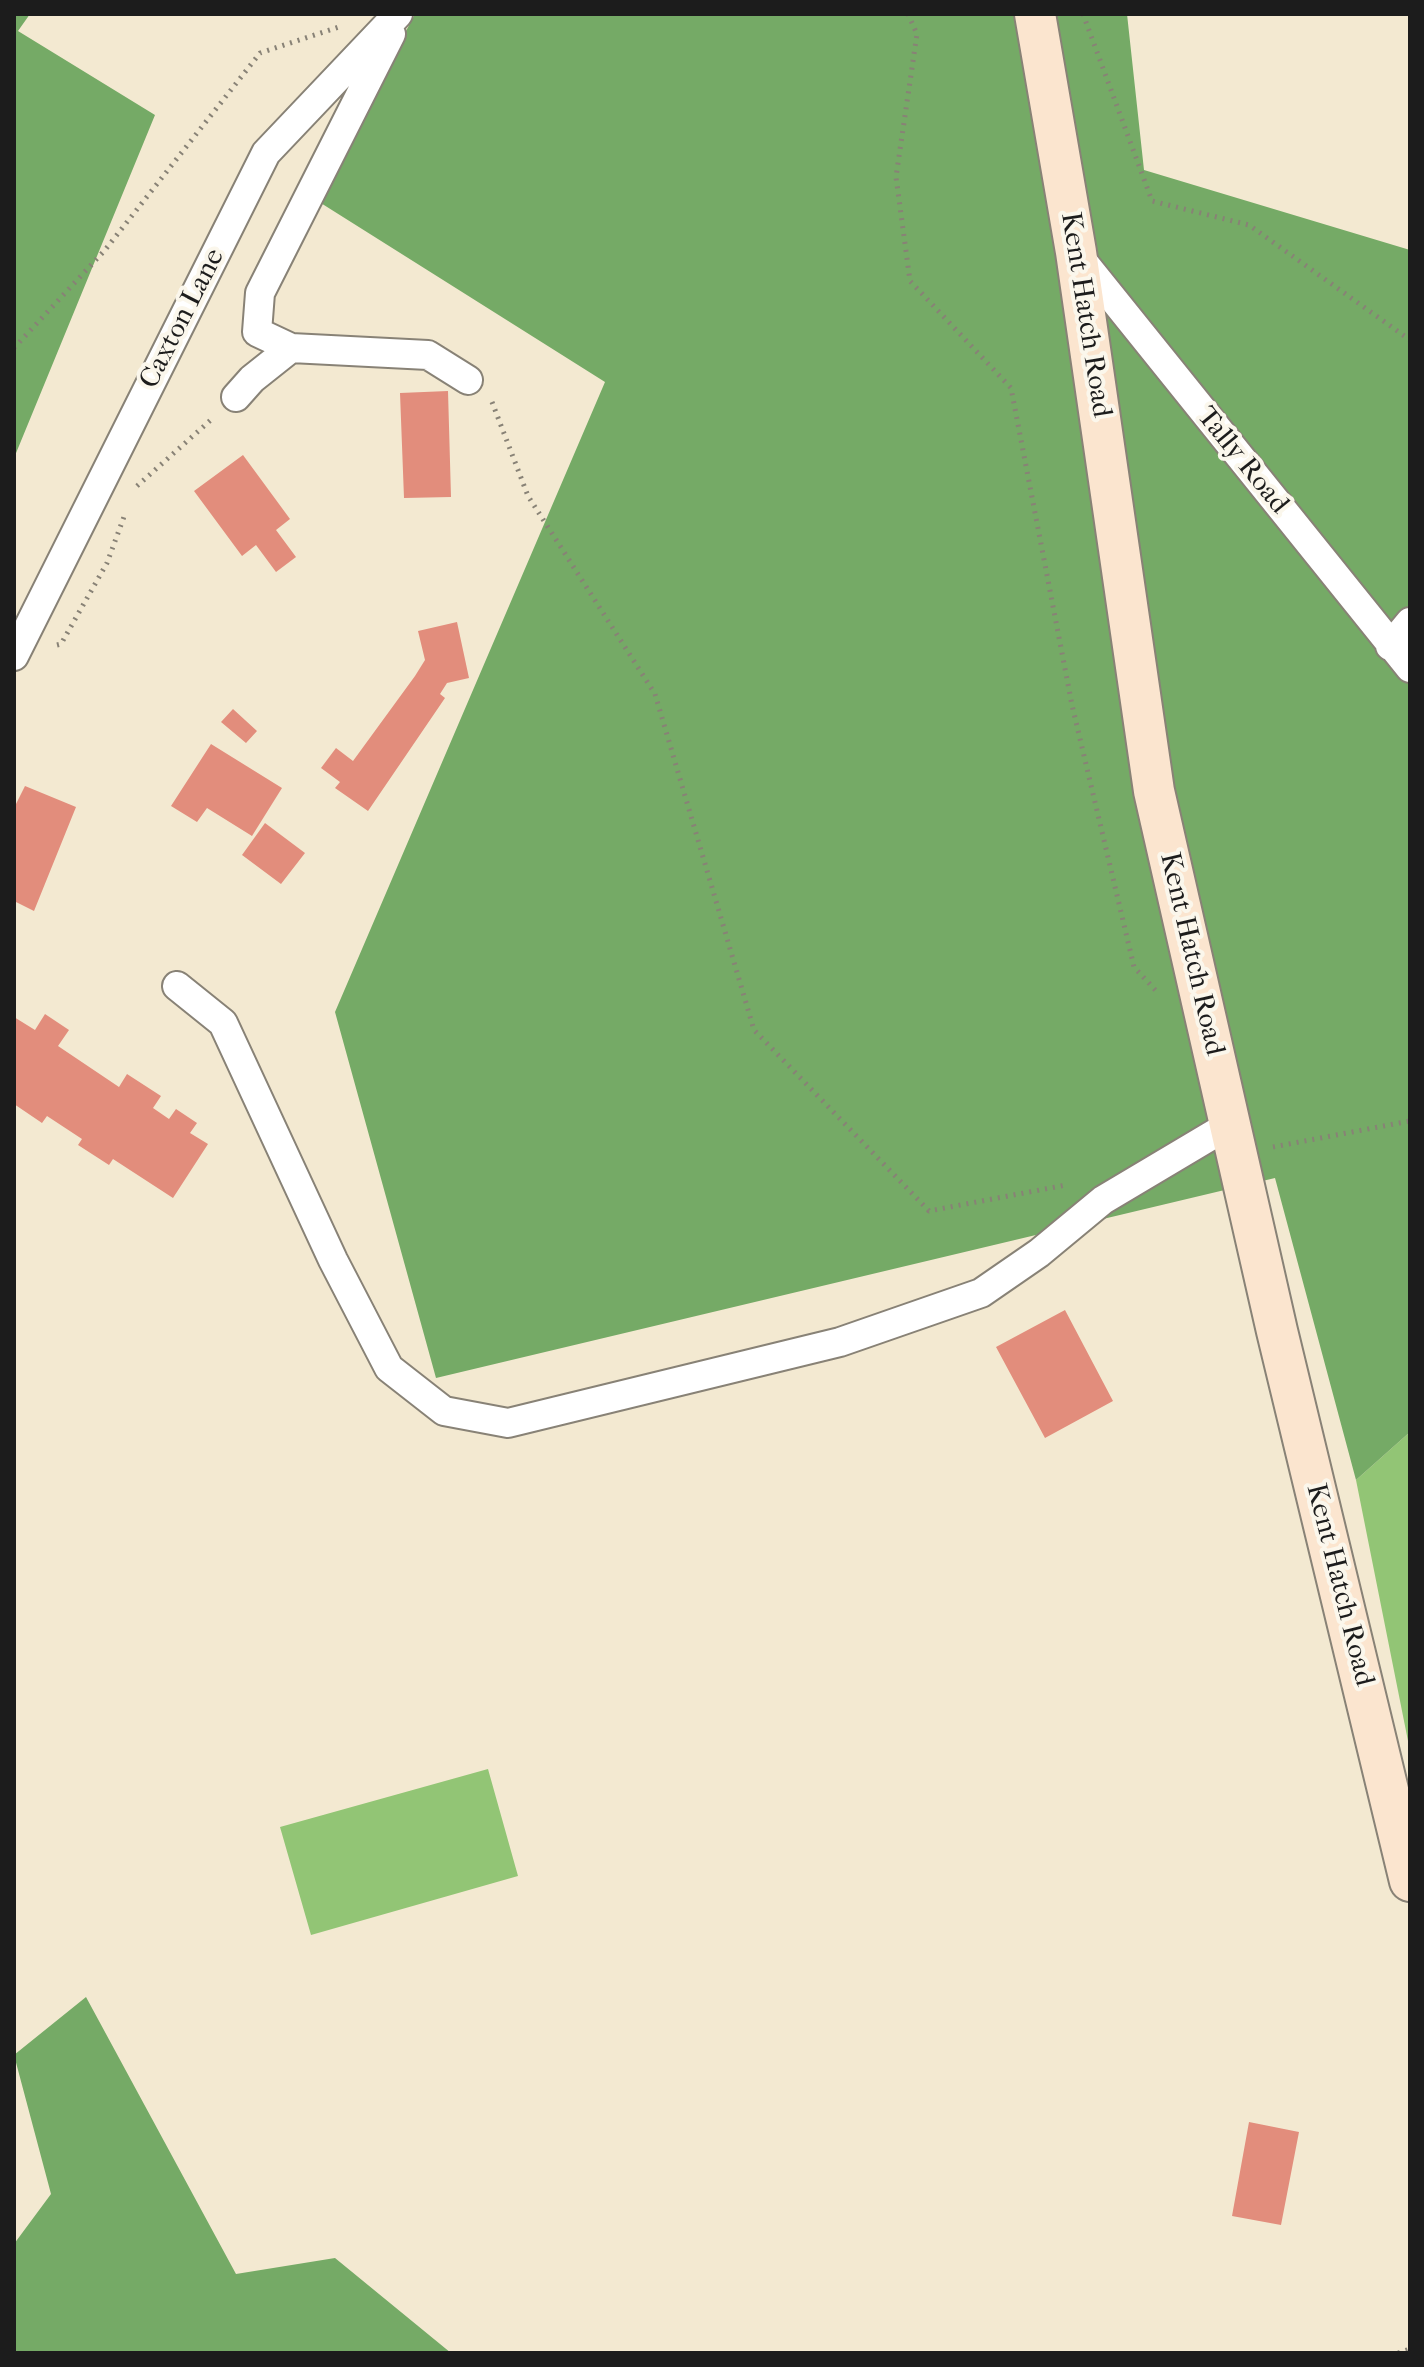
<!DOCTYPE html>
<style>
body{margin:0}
#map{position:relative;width:1424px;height:2367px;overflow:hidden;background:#f3e9d1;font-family:"IM FELL French Canon",serif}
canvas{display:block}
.frame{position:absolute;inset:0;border:16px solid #1c1c1c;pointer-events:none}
</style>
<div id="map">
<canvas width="1424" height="2367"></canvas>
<div class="frame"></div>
</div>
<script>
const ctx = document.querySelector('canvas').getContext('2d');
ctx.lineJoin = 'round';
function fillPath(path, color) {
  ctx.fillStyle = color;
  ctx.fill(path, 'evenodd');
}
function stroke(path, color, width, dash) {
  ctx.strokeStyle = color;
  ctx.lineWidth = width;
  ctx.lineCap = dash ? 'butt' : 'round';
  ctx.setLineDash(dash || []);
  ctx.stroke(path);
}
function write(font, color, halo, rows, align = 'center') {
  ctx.font = font + ' "IM FELL French Canon",serif';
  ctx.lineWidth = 8;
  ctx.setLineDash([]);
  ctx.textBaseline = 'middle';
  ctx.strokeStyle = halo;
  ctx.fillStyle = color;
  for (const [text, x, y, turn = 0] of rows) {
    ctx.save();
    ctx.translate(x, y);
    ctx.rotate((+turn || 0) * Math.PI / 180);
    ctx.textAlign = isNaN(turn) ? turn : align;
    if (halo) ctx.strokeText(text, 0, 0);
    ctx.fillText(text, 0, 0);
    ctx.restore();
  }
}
const green = new Path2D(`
 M1410 1432V1751L1356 1480Z
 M488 1769 518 1876 311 1935 280 1827Z`);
const forest = new Path2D(`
 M14 14H30L18 31 155 115 14 458Z
 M415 14H1127L1144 170 1410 250V1432L1356 1480 1275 1178 436 1378 335 1012 605 382 316 200Z
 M86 1997 236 2274 335 2258 451 2353H14V2244L51 2194 14 2055Z`);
const building = new Path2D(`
 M448 391 451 497 404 498 400 393Z
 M243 455 290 519 276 530 296 557 276 572 256 545 242 556 194 491Z
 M457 622 469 678 447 683 440 694 445 698 368 811 335 788 340 782 321 768 336 748 353 761 415 676 425 660 418 631Z
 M233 709 257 731 246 743 221 722Z
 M211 744 282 788 252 836 207 808 197 822 171 806Z
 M25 786 76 807 34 911 14 901V808Z
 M265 823 305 853 281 884 242 855Z
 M45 1014 69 1030 58 1046 119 1087 127 1074 161 1096 153 1108 169 1119 176 1109 197 1123 190 1133 208 1144 173 1198 113 1159 109 1165 78 1145 82 1139 47 1116 42 1123 14 1104V1017L35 1030Z
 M1065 1310 1113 1401 1045 1438 996 1347Z
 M1249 2122 1299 2132 1281 2225 1232 2216Z`);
const path = new Path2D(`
 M908 14 917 34 896 177 910 281 1011 388 1072 705 1134 967 1159 994
 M1083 14 1152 201 1249 225 1410 340
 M14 348 105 250 260 53 339 27
 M492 402 528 496 655 694 754 1030 929 1211 1066 1185
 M137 486 213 418
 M57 645 61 644 107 563 125 514
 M1273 1147 1410 1121
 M1398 2353 1410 2349`);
const street = new Path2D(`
 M1077 254 1410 668
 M291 348 257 332 260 293 391 34
 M236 397 252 379 291 348 428 355 468 380
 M1390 646 1410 622
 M14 656 266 153 398 14
 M177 986 223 1023 333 1260 389 1368 444 1411 508 1423 840 1342 981 1293 1039 1253 1103 1200 1229 1125`);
const secondary = new Path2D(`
 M1035 14 1076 252 1154 791 1277 1331 1410 1881`);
const streetNames = [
 ["Kent Hatch Road",1085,315,81],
 ["Caxton Lane",183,319,-63],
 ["Tally Road",1242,461,51],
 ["Kent Hatch Road",1191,954,77],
 ["Kent Hatch Road",1339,1585,76]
];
fillPath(green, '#92c575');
fillPath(forest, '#75aa66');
fillPath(building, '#e28d7c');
stroke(street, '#888276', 32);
stroke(secondary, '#888276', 44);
stroke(path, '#888276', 5, [2, 6]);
stroke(street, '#fff', 28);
stroke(secondary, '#fbe5cf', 40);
write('28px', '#1c1c1c', '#fbf7ec', streetNames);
</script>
